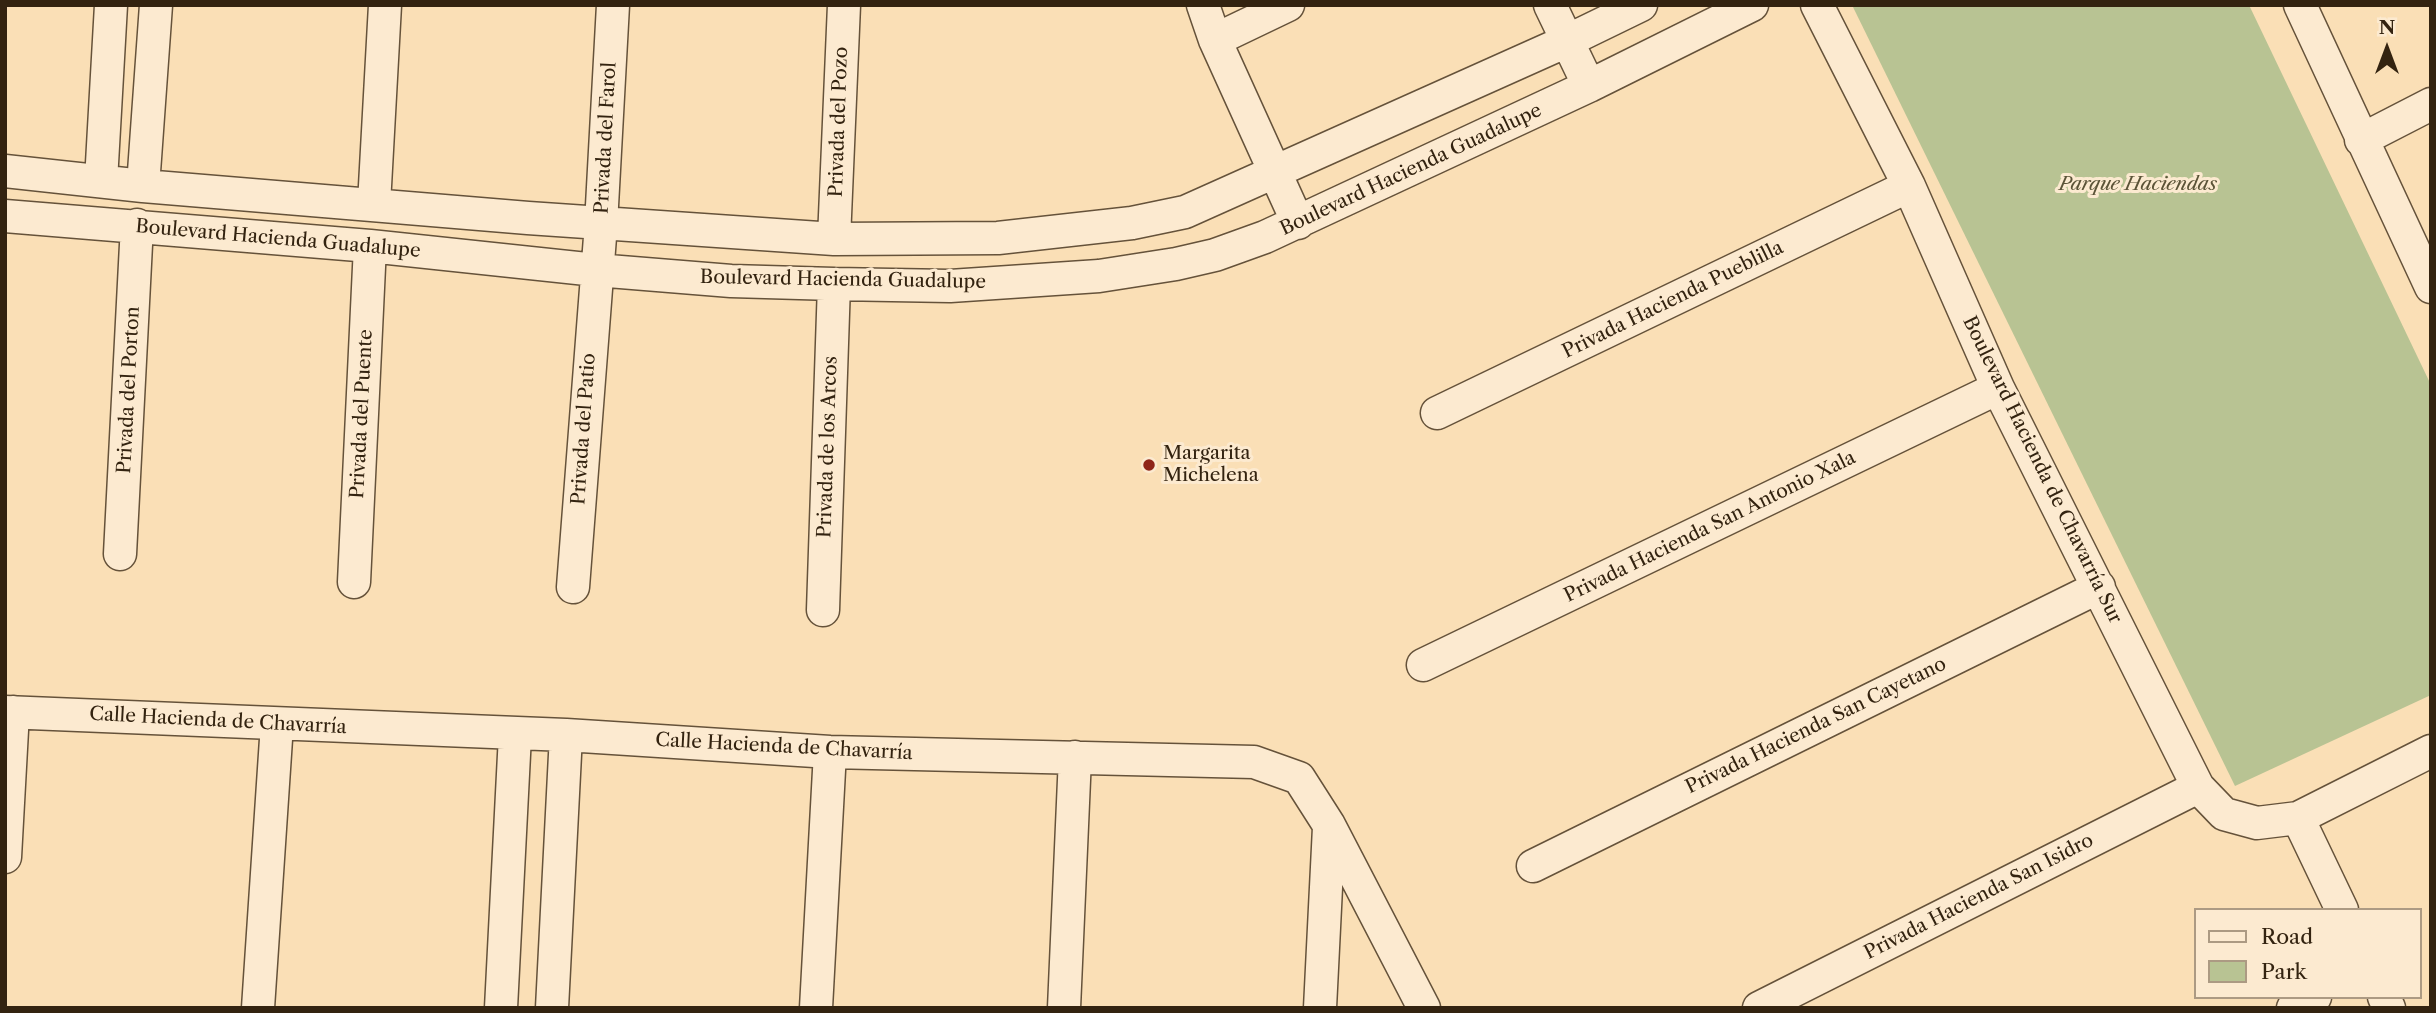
<!DOCTYPE html>
<meta charset="utf-8">
<style>
body{margin:0}
#map{position:relative;width:2436px;height:1013px;overflow:hidden;background:#fadfb6;font-family:"Libre Caslon Text",serif}
canvas{display:block}
.frame{position:absolute;inset:0;border:7px solid #332310;pointer-events:none}
.legend{position:absolute;left:2194px;top:908px;width:228px;height:91px;box-sizing:border-box;background:#fcead0;border:2px solid #ac9a83;margin:0;padding:9px 12px;list-style:none;font-size:21px;color:#332310}
.legend li{display:flex;align-items:center;gap:14px;height:35px}
.legend b{width:35px;border:2px solid #ac9a83}
.north{position:absolute;left:2352px;top:14px;width:70px;height:70px;-webkit-text-stroke:5px #fcead0;paint-order:stroke;rotate:0deg;font-size:19px;font-weight:700;line-height:28px;text-align:center;color:#332310}
.north::after{content:'';display:block;margin:auto;width:24px;height:32px;background:#332310;clip-path:polygon(50% 0,100% 100%,50% 72%,0 100%)}
</style>
<div id="map">
<canvas width="2436" height="1013"></canvas>
<div class="frame"></div>
<ul class="legend">
<li><b style="height:9px;background:#fcead0"></b>Road</li>
<li><b style="height:19px;background:#b8c393"></b>Park</li>
</ul>
<div class="north">N</div>
</div>
<script>
const ctx = document.querySelector('canvas').getContext('2d');
ctx.lineJoin = 'round';
function fillPath(path, color) {
  ctx.fillStyle = color;
  ctx.fill(path, 'evenodd');
}
function stroke(path, color, width, dash) {
  ctx.strokeStyle = color;
  ctx.lineWidth = width;
  ctx.lineCap = dash ? 'butt' : 'round';
  ctx.setLineDash(dash || []);
  ctx.stroke(path);
}
function write(font, color, halo, rows, align = 'center') {
  ctx.font = font + ' "Libre Caslon Text",serif';
  ctx.lineWidth = 6;
  ctx.setLineDash([]);
  ctx.textBaseline = 'middle';
  ctx.strokeStyle = halo;
  ctx.fillStyle = color;
  for (const [text, x, y, turn = 0] of rows) {
    ctx.save();
    ctx.translate(x, y);
    ctx.rotate((+turn || 0) * Math.PI / 180);
    ctx.textAlign = isNaN(turn) ? turn : align;
    if (halo) ctx.strokeText(text, 0, 0);
    ctx.fillText(text, 0, 0);
    ctx.restore();
  }
}
const green = new Path2D(`
 M1852 5H2249L2431 385V695L2235 786Z`);
const street = new Path2D(`
 M1203 5 1215 40 1298 223
 M1550 5 1589 86
 M1817 5 1909 186 1998 388 2198 787 2224 814 2257 823 2298 818 2431 751
 M2300 5 2431 287
 M1215 40 1288 5
 M2361 140 2431 104
 M5 171 143 186 528 218 834 239 998 238 1132 223 1185 212 1567 41 1641 5
 M101 181 111 5
 M143 186 156 5
 M374 204 385 5
 M5 216 370 246 596 270 731 281 834 284 950 286 1099 276 1176 264 1215 255 1265 237 1589 86 1752 5
 M834 239 844 5
 M1437 413 1909 186
 M120 554 137 225
 M354 582 370 246
 M573 587 601 224 613 5
 M823 610 834 284
 M1423 665 1998 388
 M5 712 566 735 830 752 1254 762 1299 778 1329 825 1424 1008
 M2298 818 2342 910
 M5 857 13 712
 M1533 866 2099 587
 M2384 997 2389 1008
 M258 1008 277 724
 M501 1008 515 735
 M552 1008 566 735
 M816 1008 830 752
 M1064 1008 1075 757
 M1320 1008 1329 827
 M1759 1008 2198 787
 M2293 1008 2315 997`);
const markers = [
 [1149,465,7,"#8f2418"]
];
const streetNames = [
 ["Privada del Pozo",839,122,-88],
 ["Privada del Farol",606,138,-87],
 ["Boulevard Hacienda Guadalupe",1411,170,-25],
 ["Boulevard Hacienda Guadalupe",278,239,5],
 ["Boulevard Hacienda Guadalupe",843,280,1],
 ["Privada Hacienda Pueblilla",1673,300,-26],
 ["Privada del Porton",129,390,-87],
 ["Privada del Puente",362,414,-87],
 ["Privada del Patio",584,429,-86],
 ["Privada de los Arcos",828,447,-88],
 ["Boulevard Hacienda de Chavarría Sur",2042,470,64],
 ["Privada Hacienda San Antonio Xala",1710,527,-26],
 ["Calle Hacienda de Chavarría",218,721,3],
 ["Privada Hacienda San Cayetano",1816,726,-26],
 ["Calle Hacienda de Chavarría",784,747,3],
 ["Privada Hacienda San Isidro",1979,897,-27]
];
const parkNames = [
 ["Parque Haciendas",2138,185]
];
const poiNames = [
 ["Margarita",1163,454],
 ["Michelena",1163,476]
];
fillPath(green, '#b8c393');
stroke(street, '#65523a', 35);
stroke(street, '#fcead0', 32);
for (const [x, y, r, color] of markers) {
  const dot = new Path2D();
  dot.arc(x, y, r, 0, 2 * Math.PI);
  ctx.fillStyle = color;
  ctx.fill(dot);
  stroke(dot, '#fcead0', 2.5);
}
write('19px', '#332310', '#fcead0', streetNames);
write('italic 19px', '#5b5337', '#fcead0', parkNames);
write('19px', '#332310', '#fcead0', poiNames, 'left');
</script>
